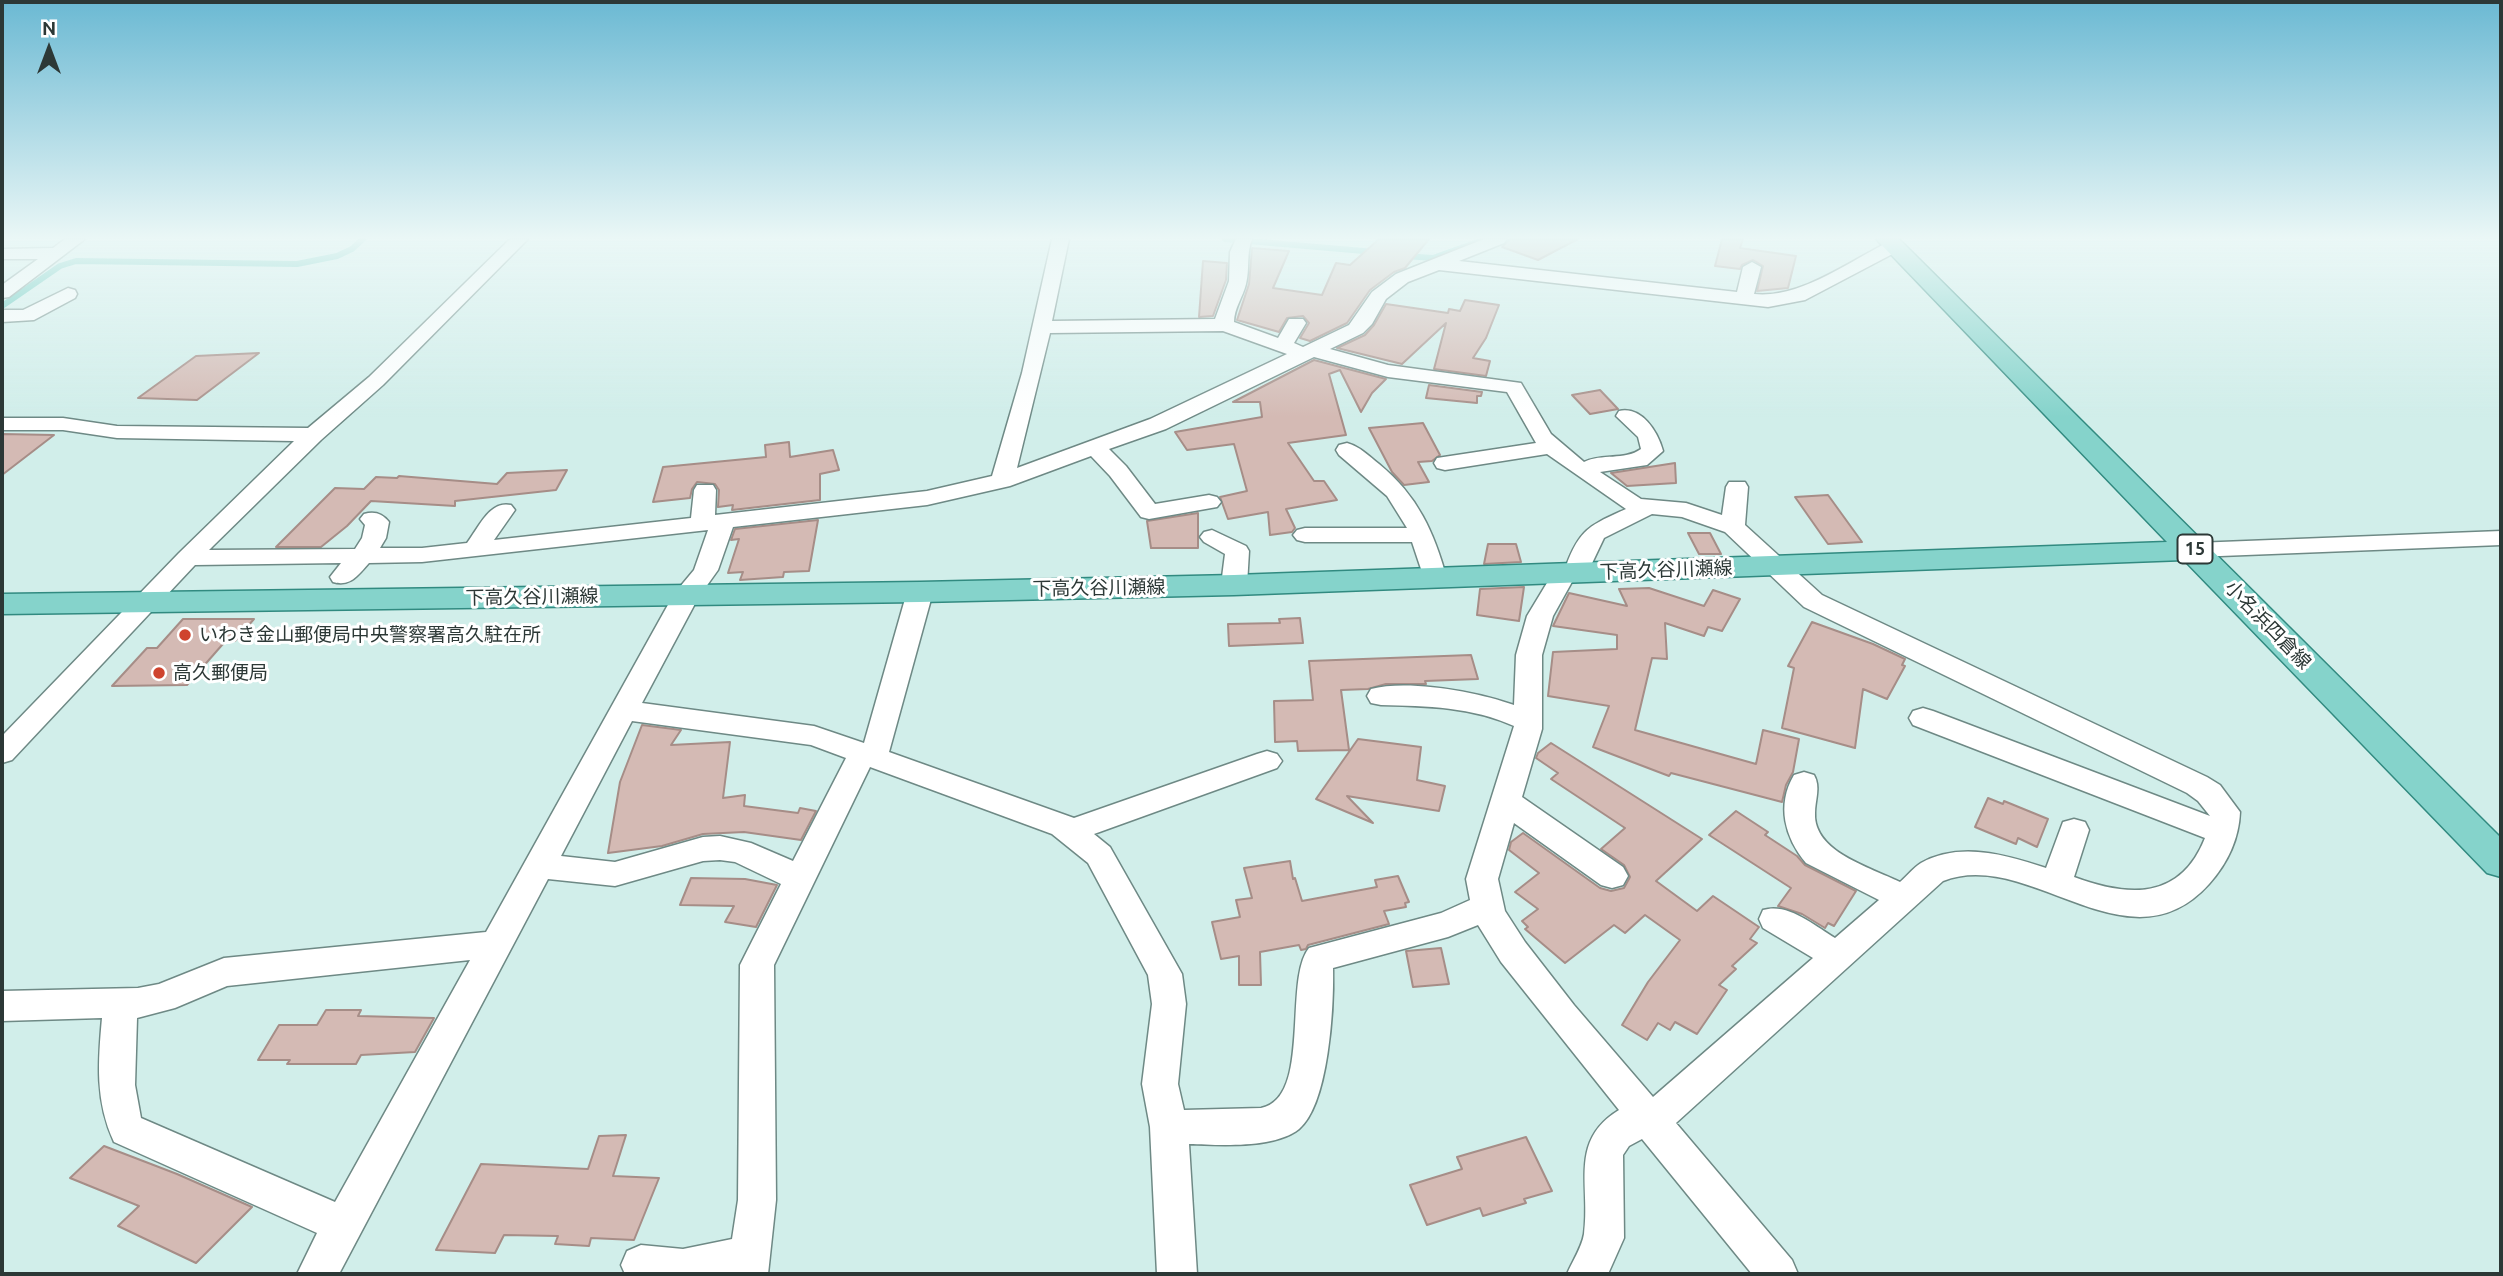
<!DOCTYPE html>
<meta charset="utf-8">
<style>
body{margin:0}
#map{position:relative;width:2503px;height:1276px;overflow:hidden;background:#d1eeea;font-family:Ubuntu,sans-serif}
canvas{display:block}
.frame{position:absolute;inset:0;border:4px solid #2c3836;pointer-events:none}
.north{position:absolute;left:14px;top:14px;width:70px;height:70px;-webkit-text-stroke:5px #fff;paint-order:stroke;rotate:0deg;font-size:19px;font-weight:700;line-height:28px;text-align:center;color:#2c3836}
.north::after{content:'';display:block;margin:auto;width:24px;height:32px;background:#2c3836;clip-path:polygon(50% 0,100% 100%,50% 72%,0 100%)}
</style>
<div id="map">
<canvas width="2503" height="1276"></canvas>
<div class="frame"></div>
<div class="north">N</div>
</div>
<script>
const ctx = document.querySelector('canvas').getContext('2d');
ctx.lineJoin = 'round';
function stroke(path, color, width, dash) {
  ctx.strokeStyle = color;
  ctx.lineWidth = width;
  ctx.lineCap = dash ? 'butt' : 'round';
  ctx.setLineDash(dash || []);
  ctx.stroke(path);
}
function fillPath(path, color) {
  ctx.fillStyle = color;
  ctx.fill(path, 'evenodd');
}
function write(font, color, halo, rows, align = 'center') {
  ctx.font = font + ' Ubuntu,"Noto Sans JP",sans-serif';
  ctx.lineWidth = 6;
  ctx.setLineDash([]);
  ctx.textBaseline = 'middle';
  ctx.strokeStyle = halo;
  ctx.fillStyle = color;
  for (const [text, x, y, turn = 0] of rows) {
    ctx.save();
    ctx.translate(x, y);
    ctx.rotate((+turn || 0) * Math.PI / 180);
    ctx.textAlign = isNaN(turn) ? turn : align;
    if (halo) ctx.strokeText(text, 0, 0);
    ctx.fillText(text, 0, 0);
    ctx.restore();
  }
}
const stream = new Path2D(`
 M1225 239 1375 252
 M1405 256 1433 258 1486 239
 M2 306 60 266 76 261 297 264 337 256 352 249 363 239`);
const building = new Path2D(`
 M1379 239H1429L1405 268 1394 272 1370 290 1347 323 1310 341 1300 338 1309 323 1303 316 1287 318 1279 332 1237 320 1249 284 1252 248 1289 251 1273 288 1322 295 1336 263 1350 265Z
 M1510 239H1578L1538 260 1502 247Z
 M1722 239H1743L1740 248 1796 256 1788 288 1757 291 1763 266 1753 260 1742 265 1740 269 1715 266Z
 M1203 261 1227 263 1226 280 1213 316 1199 317Z
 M1465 300 1499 305 1486 338 1473 358 1490 361 1486 376 1434 369 1446 323 1402 364 1337 348 1365 335 1374 325 1386 304 1448 313 1449 309 1460 311Z
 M259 353 197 400 138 398 196 356Z
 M1314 360 1386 379 1372 393 1361 412 1340 370 1329 374 1346 435 1288 443 1314 481H1324L1337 500 1286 509 1295 528 1292 532 1270 535 1268 512 1228 519 1220 497 1247 491 1234 444 1187 450 1175 432 1262 417 1260 402H1233Z
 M1429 385 1482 392 1481 396H1477V403L1426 398Z
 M1600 390 1618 409 1590 414 1572 395Z
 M1423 423 1440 455 1432 461 1418 462 1429 482 1404 485 1392 472 1369 428Z
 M2 434 54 435 2 475Z
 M789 442 790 457 833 450 839 470 820 474V500L732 510 733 505 718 507 719 490 715 484 697 482 692 489 690 498 653 502 663 467 766 457 765 445Z
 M1675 463 1676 483 1627 486 1611 473Z
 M567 470 556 490 455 501V506L371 501 347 526 321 547H276L335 488 364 489 376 477 397 478 399 476 497 484 507 473Z
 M1828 495 1862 542 1828 544 1795 497Z
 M1198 513V548H1151L1147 521Z
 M818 520 809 571 784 572 783 577 740 580 743 572 728 573 739 539 731 540 735 529Z
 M1688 533H1710L1721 554H1699Z
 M1488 544H1516L1521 562 1484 564Z
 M1524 587 1519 621 1477 615 1480 589Z
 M1649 588 1704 606 1713 590 1740 599 1722 631 1708 627 1704 636 1665 623 1667 659 1652 658 1635 730 1756 764 1763 730 1799 739 1793 772 1786 785 1782 802 1671 773 1669 776 1593 747 1609 706 1548 696 1553 652 1617 649V635L1553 626 1569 593 1627 606 1619 589Z
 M1300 618 1303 643 1229 646 1228 624 1280 623 1279 619Z
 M183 619H254L235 641H227L222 645 187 685 112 686 147 648H157Z
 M1812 622 1873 644 1905 659 1902 665 1905 666 1887 699 1863 689 1855 748 1782 728 1794 668 1788 666Z
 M1471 655 1478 679 1425 681 1426 684H1386L1368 689 1341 690 1349 750 1298 751 1297 741 1275 742 1274 701 1313 700 1309 661Z
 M642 725 681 730 671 745 730 742 723 798 745 795 744 806 798 813 800 808 816 811 801 840 744 832 703 834 662 846 608 853 620 782Z
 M1358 739 1421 747 1417 780 1445 786 1439 811 1347 796 1373 823 1316 799Z
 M1551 743 1702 839 1656 881 1697 911 1713 896 1759 927 1750 939 1757 943 1732 966 1736 969 1719 985 1727 990 1697 1034 1675 1022 1670 1030 1658 1023 1647 1040 1622 1025 1648 982 1680 940 1645 915 1625 933 1614 925 1565 963 1525 929 1528 927 1522 921 1538 909 1515 892 1539 873 1509 850 1511 842 1523 833 1600 888 1611 891 1624 888 1630 877 1624 865 1601 849 1625 828 1551 779 1558 773 1536 758 1538 753Z
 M1988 798 2003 804 2004 801 2048 819 2037 847 2018 838 2016 844 1975 827Z
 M1736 811 1768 832 1765 835 1797 856 1805 865 1856 891 1834 926 1828 923 1825 928 1802 914 1778 906 1791 888 1709 835Z
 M1290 861 1293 879 1295 878 1302 901 1377 887 1375 880 1398 876 1409 902 1405 903 1406 907 1384 911 1389 924 1308 945 1306 949 1301 950 1299 945 1260 952 1261 985H1239V956L1221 959 1212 922 1240 917 1236 900 1252 898 1244 868Z
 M691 878 745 879 777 885 756 927 725 922 734 906 680 905Z
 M1441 948 1449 984 1413 987 1406 951Z
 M326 1010H361L358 1016 434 1018 415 1052 361 1055 356 1064H287L290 1060H258L279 1025H317Z
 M626 1135 613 1176 659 1178 634 1240 591 1238 589 1246 555 1244 558 1236 504 1235 495 1253 436 1250 481 1164 588 1169 599 1136Z
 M1526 1137 1552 1191 1524 1199 1526 1203 1483 1216 1480 1208 1427 1225 1410 1185 1462 1169 1457 1157Z
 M104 1146 177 1174 252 1207 196 1263 118 1226 139 1206 70 1178Z`);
const minor = new Path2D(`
 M65 239H85L9 297 2 298V285L38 259H2V249L53 248Z
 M510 239H528L383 385 321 440 209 550 355 549 362 538 365 525 360 519 364 514C374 511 382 513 389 522L386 538 380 548H422L467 543C479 527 490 500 511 505L515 510 494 540 691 518 694 490 697 485H713L716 490 715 515 927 491 992 476 1022 373 1052 239H1069L1052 321 1215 319 1229 281 1230 252 1236 239H1252C1246 254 1250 268 1246 284 1243 297 1234 308 1234 322L1278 338 1289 319H1303L1306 323 1294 343 1303 347 1349 325 1372 292 1396 274 1484 239H1507L1504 243 1459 261 1737 292 1743 267 1752 262 1761 267 1754 294C1799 299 1849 262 1888 242H1900L1903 246 1900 250 1805 300 1768 307 1439 270 1408 282 1386 299 1372 324 1363 333 1330 349 1388 365 1521 383 1551 434 1584 462C1602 453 1624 461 1641 449L1638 437 1616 416 1619 411C1642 406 1658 432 1663 451L1647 465 1600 472 1641 499 1686 503 1722 515 1726 487 1729 482H1745L1748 487 1745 525 1822 595 2207 777 2220 785 2240 812C2239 839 2227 864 2209 884 2128 974 2030 847 1943 881L1676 1123 1792 1260 1798 1274H1752L1642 1139 1629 1146 1623 1155 1624 1238 1608 1274H1567C1572 1262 1582 1247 1584 1234 1591 1186 1568 1141 1619 1110L1501 962 1478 925 1448 937 1333 968C1334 1006 1329 1104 1299 1129 1274 1149 1219 1145 1189 1144L1197 1274H1157L1150 1127 1142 1084 1152 1004 1148 975 1088 863 1052 834 870 767 774 965 776 1200 768 1274H625L621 1265 627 1251 641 1245 683 1249 732 1239 738 1200 740 965 781 884 735 862 720 860 703 861 615 886 548 879 339 1274H297L317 1233 114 1142C95 1101 98 1062 102 1018L2 1021V991L138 988 159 984 224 958 486 932 674 594 694 570 708 530 422 562 369 563C358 575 351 587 333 582L330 577 341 563 195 565 12 760 2 763V736L179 553 294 441 117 438 63 430H2V418H63L117 426 308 428 369 377ZM1223 331 1287 354 1150 419 1017 468 1050 333ZM1314 357 1388 377 1507 392 1536 443 1437 458 1434 463 1437 468 1445 470 1547 454 1626 509C1591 525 1580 528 1566 566L1556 568 1527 616 1516 655 1514 705C1478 692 1408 679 1371 689L1367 696 1371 703 1381 705C1427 706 1472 707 1514 726L1466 879 1470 900 1441 913 1309 948C1283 980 1312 1098 1261 1108L1184 1110 1178 1084 1186 1004 1182 974 1110 847 1094 834 1277 768 1282 761 1277 754 1267 751 1257 754 1074 818 889 752 933 592 929 586 920 584 911 586 907 592 864 743 814 726 642 703 698 598 718 570 733 527 927 505 1010 486 1091 456 1110 476 1141 517 1149 519 1217 507 1221 502 1217 497 1209 495 1155 504 1126 466 1109 449 1166 429ZM1652 514 1682 517 1725 532 1804 607 2187 793 2198 801 2210 816 1933 711 1923 708 1913 711 1909 718 1913 725 2205 838C2180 901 2128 897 2074 877L2089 830 2085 822 2074 819 2063 822 2046 868C2007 855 1960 841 1921 863 1913 868 1907 876 1900 882 1870 867 1813 852 1815 813 1815 800 1821 787 1814 775L1804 772 1794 775C1776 805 1785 838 1806 863L1879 900 1835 938C1815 926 1788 902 1763 910L1759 919 1763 928 1813 958 1653 1097 1574 1005 1525 942 1505 911 1498 879 1514 823 1601 885 1612 888 1623 885 1628 876 1623 867 1522 797 1542 729V655L1553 616 1573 580 1585 578 1604 538ZM632 721 811 745 846 758 793 861 751 843 720 836 703 837 615 862 561 856ZM470 960 335 1202 141 1118 135 1085 137 1018 175 1008 227 986Z
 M68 288 75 290 77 294 75 298 34 320 2 322V310H23Z
 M1347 443C1359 446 1369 456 1379 464 1418 496 1434 532 1447 579L1444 584 1435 587 1426 584 1412 542H1305L1297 540 1293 535 1297 530 1305 528H1407L1387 496 1339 455 1336 450 1339 445Z
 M1212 530 1246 546 1249 551 1247 585 1243 590 1234 593 1225 590 1221 585 1225 554 1204 542 1200 537 1204 532Z
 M2501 531V545L2195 557 2186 555 2183 550 2186 545 2195 543Z`);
const major = new Path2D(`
 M1876 239H1899L2501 838V877L2487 873 2184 560 1234 595 920 602 2 614V594L920 582 1234 575 2167 542Z`);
const markers = [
 [185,635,7,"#cf432e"],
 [159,673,7,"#cf432e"]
];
const shields = [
 [2195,549,35]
];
const shieldNames = [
 ["15",2195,549]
];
const streetNames = [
 ["下高久谷川瀬線",1666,570,-2],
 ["下高久谷川瀬線",1099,588,-1],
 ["下高久谷川瀬線",532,597,-1],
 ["小名浜四倉線",2268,625,46]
];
const poiNames = [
 ["いわき金山郵便局中央警察署高久駐在所",199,635],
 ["高久郵便局",173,673]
];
stroke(stream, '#51c1b4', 6);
fillPath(building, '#d4bab4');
stroke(building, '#a68d87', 2);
stroke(minor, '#6e8985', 3);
stroke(major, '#318a80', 3);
fillPath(minor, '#fff');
fillPath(major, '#85d3cb');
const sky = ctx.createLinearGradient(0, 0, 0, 417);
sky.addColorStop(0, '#6bb9d3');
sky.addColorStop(0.57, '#eaf7f6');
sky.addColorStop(1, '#eaf7f600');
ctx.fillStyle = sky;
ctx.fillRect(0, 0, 2503, 417);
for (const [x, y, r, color] of markers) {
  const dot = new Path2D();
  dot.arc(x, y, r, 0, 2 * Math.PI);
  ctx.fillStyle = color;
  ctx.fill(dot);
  stroke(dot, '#fff', 2.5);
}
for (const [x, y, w] of shields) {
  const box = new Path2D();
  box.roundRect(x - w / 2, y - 14.5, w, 29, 5);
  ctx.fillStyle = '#fff';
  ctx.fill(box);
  stroke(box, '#2c3836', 2);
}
write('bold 18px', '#2c3836', null, shieldNames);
write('19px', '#2c3836', '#fff', streetNames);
write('19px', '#2c3836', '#fff', poiNames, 'left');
</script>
